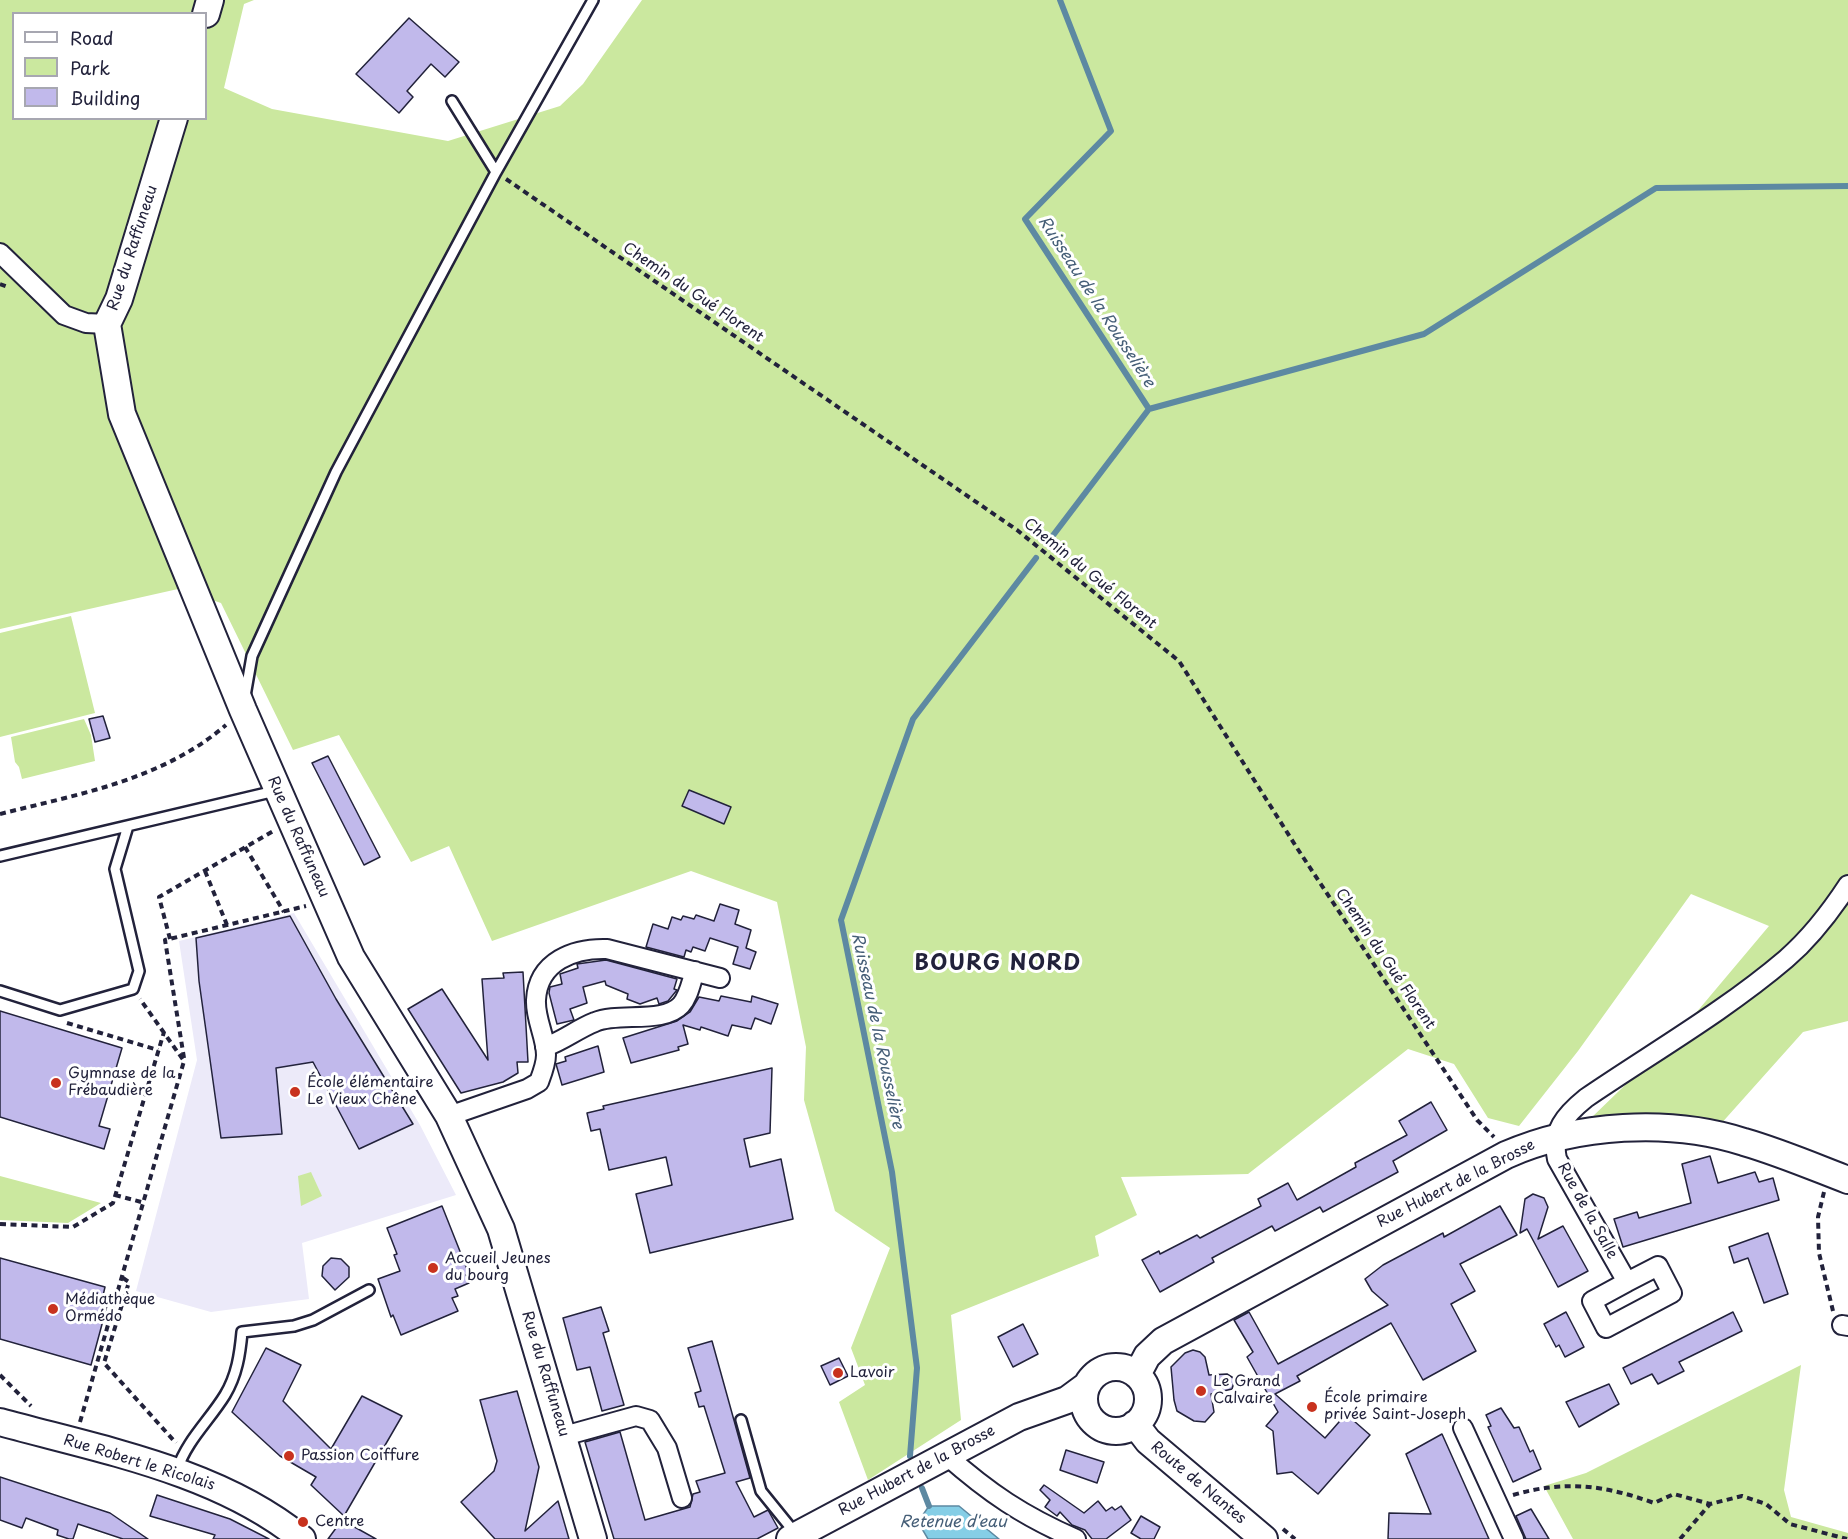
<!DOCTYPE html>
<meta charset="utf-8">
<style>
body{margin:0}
#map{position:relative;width:1848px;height:1539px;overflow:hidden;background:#fff;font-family:"Playpen Sans",sans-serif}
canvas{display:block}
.legend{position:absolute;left:12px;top:12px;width:195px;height:108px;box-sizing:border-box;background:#fff;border:2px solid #a7a7b1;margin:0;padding:8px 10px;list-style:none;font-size:18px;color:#22223b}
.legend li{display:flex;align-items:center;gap:12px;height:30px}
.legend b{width:30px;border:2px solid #a7a7b1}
</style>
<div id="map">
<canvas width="1848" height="1539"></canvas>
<ul class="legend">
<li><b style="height:8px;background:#fff"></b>Road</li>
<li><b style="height:16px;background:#cbe89f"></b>Park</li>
<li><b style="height:16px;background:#c1b9eb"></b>Building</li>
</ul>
</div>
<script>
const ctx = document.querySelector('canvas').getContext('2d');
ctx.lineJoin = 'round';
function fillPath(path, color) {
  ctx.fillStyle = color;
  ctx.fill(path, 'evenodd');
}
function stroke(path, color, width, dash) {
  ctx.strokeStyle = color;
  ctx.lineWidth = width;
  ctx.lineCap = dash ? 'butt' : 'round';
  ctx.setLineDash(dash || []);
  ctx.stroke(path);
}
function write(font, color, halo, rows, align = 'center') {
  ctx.font = font + ' "Playpen Sans",sans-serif';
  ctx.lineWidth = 6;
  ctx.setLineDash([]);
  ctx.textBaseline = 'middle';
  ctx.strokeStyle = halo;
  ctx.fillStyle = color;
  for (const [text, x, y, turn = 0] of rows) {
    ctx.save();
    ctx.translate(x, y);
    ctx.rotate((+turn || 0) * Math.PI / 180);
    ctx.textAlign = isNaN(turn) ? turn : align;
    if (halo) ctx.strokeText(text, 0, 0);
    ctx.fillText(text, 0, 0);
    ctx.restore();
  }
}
const built = new Path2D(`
 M294 913 420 1125 456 1195 302 1243 309 1299 211 1312 136 1291 197 1060 179 941Z`);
const green = new Path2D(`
 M0 0H254L244 4 224 88 272 109 448 141 560 106 583 84 642 0H1848V1021L1803 1032 1719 1126 1590 1119 1679 1033 1769 926 1691 894 1578 1051 1519 1126 1488 1118 1454 1064 1408 1049 1248 1174 1121 1177 1137 1215 1095 1236 1099 1256 951 1315 961 1420 868 1480 839 1402 865 1385 851 1348 890 1248 835 1211 804 1100 806 1047 777 902 691 871 492 941 449 846 411 862 339 735 293 750 221 603 178 589 0 629ZM14 14H206V118H14Z
 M71 616 95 713 0 737V633Z
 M84 719 91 735 95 761 22 779 19 767 15 762 11 737Z
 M311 1172 322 1196 301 1206 298 1176Z
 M0 1176 101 1203 68 1223 0 1220Z
 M1801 1365 1784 1490 1791 1517 1848 1533V1539H1573L1544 1486 1586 1473Z`);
const water = new Path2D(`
 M929 1506H959L999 1539H928L918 1522Z`);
const stream = new Path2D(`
 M1060 0 1111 131 1025 219 1149 409
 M1048 542 1149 409 1424 334 1656 188 1848 186
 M910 1456 917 1368 892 1172 841 920 913 719 1036 558
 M922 1488 929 1506`);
const building = new Path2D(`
 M409 18 459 62 445 77 431 64 407 91 413 97 399 113 356 74Z
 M103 716 110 738 95 742 89 719Z
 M328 756 380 857 364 865 312 763Z
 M689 790 731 807 724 824 682 806Z
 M720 904 739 910 735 924 751 930 746 948 756 952 750 969 733 964 738 947 710 938 705 951 693 947 691 952 686 950 684 957 646 947 653 924 668 929 672 917 681 920 683 916 694 919 696 915 714 921Z
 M290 916 336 999 413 1124 359 1149 313 1062 276 1068 282 1134 221 1138 199 981 196 938Z
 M606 960 677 979 674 989 677 990 668 1001 659 1004 657 998 640 1004 627 999 628 994 606 985 605 981 583 987 587 1003 570 1009 574 1020 557 1024 549 993 550 987 562 984 560 974 578 968 577 964Z
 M523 972 528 1062H517L518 1073 503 1082 461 1093 408 1009 442 989 488 1060 482 979 504 978 503 973Z
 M721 996 751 1002 752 996 778 1004 771 1024 755 1018 751 1029 732 1025 728 1036 701 1027 700 1030 683 1025 688 1044 678 1047 679 1050 631 1063 623 1038 677 1021 690 1012 699 997 719 1001Z
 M0 1011 122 1048 99 1126 110 1129 104 1149 0 1117Z
 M598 1046 604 1072 562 1085 556 1064 566 1061 565 1057Z
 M772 1068 770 1133 744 1139 750 1167 781 1159 793 1219 650 1253 636 1194 672 1185 666 1157 609 1170 600 1129 591 1131 587 1113 604 1109 603 1106Z
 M1431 1102 1447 1130 1393 1161 1398 1172 1323 1212 1320 1207 1275 1231 1272 1226 1212 1258 1214 1262 1160 1292 1142 1260 1159 1251 1160 1254 1197 1235 1200 1238 1261 1206 1258 1199 1288 1183 1297 1200 1356 1167 1355 1163 1407 1135 1399 1121Z
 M1710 1156 1718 1183 1755 1172 1759 1182 1773 1178 1779 1200 1623 1247 1614 1219 1637 1212 1639 1218 1691 1203 1682 1164Z
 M1533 1194 1544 1198 1548 1207 1538 1239 1563 1226 1588 1271 1558 1287 1527 1229 1520 1233 1525 1199Z
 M442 1206 469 1274 466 1275 469 1283 455 1289 458 1296 452 1298 458 1311 401 1335 393 1315 391 1317 378 1279 400 1271 394 1255 397 1254 387 1228Z
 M1500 1206 1517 1235 1460 1264 1475 1291 1451 1304 1476 1351 1423 1380 1391 1323 1297 1376 1300 1381 1275 1394 1325 1438 1346 1414 1370 1435 1318 1494 1292 1472 1277 1474 1273 1431 1266 1426 1278 1412 1247 1357 1253 1352 1234 1320 1249 1312 1278 1364 1388 1305 1372 1291 1365 1279 1383 1265 1443 1233 1444 1237Z
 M1768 1233 1788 1294 1764 1303 1748 1258 1734 1263 1729 1247Z
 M0 1258 105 1287 102 1300 108 1302 91 1365 0 1339Z
 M331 1258 341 1259 349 1267V1277L335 1290 322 1276 323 1266Z
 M601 1307 609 1331 603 1333 624 1405 602 1411 590 1367 577 1370 563 1318Z
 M1566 1312 1584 1347 1565 1357 1559 1345 1556 1347 1544 1324Z
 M1733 1312 1742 1331 1679 1362 1684 1371 1658 1384 1652 1374 1631 1384 1623 1368Z
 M1023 1324 1038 1354 1013 1367 998 1337Z
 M712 1341 750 1478 736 1482 754 1517 768 1510 778 1528 757 1539H614L585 1442 620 1432 645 1520 690 1507 693 1494 700 1492 696 1481 725 1473 704 1406 699 1407 695 1393 701 1391 688 1348Z
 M266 1348 301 1365 283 1401 331 1449 362 1396 402 1416 344 1516 311 1485 316 1477 280 1456 232 1412Z
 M1193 1350 1200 1352 1205 1357 1209 1375 1227 1374 1235 1379 1232 1389 1211 1394 1214 1412 1205 1422 1194 1421 1177 1411 1174 1400 1171 1367 1185 1353Z
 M839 1358 848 1376 830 1385 821 1366Z
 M1609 1384 1619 1404 1579 1427 1566 1402Z
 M517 1391 539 1467 525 1531 558 1501 569 1539H495L461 1502 494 1471 497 1461 480 1400Z
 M1501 1408 1514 1428 1519 1427 1530 1452 1533 1450 1541 1469 1513 1482 1488 1427 1491 1426 1486 1415Z
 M1442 1434 1489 1539H1388L1389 1513 1431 1514 1406 1454Z
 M1066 1450 1104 1462 1097 1483 1060 1470Z
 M0 1477 110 1513 148 1539H123L78 1524 73 1539H69L57 1535 58 1530 26 1518 22 1528 0 1520Z
 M1044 1485 1084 1513 1098 1501 1106 1511 1112 1507 1115 1510 1121 1506 1131 1520 1106 1539H1092L1085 1530 1072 1525 1060 1512 1057 1516 1045 1507 1050 1500 1040 1490Z
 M157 1495 230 1519 269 1539H213L215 1535 150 1516Z
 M1531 1509 1549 1539H1526L1516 1516Z
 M1141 1516 1160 1527 1154 1539H1141L1131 1533Z
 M342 1520 376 1539H328Z`);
const path = new Path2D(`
 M506 179 1017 530 1179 661 1297 848 1477 1120 1494 1137
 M0 284 8 287
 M0 814C79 794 162 780 226 725
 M245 847 284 912
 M205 871 227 925
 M170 939 159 897 275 830
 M67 1023 158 1050
 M184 1058 165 940 306 906
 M1824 1192 1818 1217 1819 1253 1833 1311
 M115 1195 145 1203
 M0 1224 73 1227 113 1203 164 1032
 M123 1278 129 1282 104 1363 176 1443
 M0 1375 31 1406
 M80 1422 184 1061 140 999
 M1513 1495C1565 1480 1604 1485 1654 1503L1674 1494 1710 1504 1742 1496 1766 1504 1790 1524 1847 1539
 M1283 1529 1295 1539
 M1680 1539 1710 1504`);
const lane = new Path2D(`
 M452 101 496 172
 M245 696 252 656 336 472 496 172 593 0
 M0 856 275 791
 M0 991 60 1010 133 989 139 971 115 869 128 826
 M741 1420 761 1491 795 1533
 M177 1470C187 1440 209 1421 225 1395 237 1375 240 1354 242 1332L294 1326 313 1320 369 1290`);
const street = new Path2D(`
 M0 253 64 315 86 323 107 324
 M545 1047C563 1041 577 1029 595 1022 618 1012 664 1024 681 1005 689 996 691 982 695 971
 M449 1116 527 1089 539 1082C542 1074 546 1064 546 1055 546 1037 535 1019 536 1000 538 961 574 948 607 949L720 978
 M1627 1282 1658 1266 1672 1293 1606 1328 1592 1301 1627 1282 1557 1159C1551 1131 1565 1115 1586 1098 1652 1053 1725 1011 1786 959 1809 939 1831 911 1848 885
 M1842 1325 1848 1326
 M1463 1428 1514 1539
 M564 1436 636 1416 650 1420 667 1448 682 1498
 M946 1455C989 1493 1023 1516 1076 1539`);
const secondary = new Path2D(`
 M206 14 210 0
 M174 118 119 299 107 324 122 414 243 710 351 957 449 1116 501 1229 593 1539
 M1084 1399a32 32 0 1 1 64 0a32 32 0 1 1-64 0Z
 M1137 1375 1147 1356 1163 1341 1506 1155C1576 1124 1670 1118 1744 1142 1779 1152 1814 1167 1848 1180
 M0 1422C102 1450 219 1471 302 1539
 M1135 1424 1148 1441 1264 1539
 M790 1539 1019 1417 1067 1400 1086 1386`);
const markers = [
 [56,1083,6,"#c8321e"],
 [295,1092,6,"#c8321e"],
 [433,1268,6,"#c8321e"],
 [53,1309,6,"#c8321e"],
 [838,1373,6,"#c8321e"],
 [1201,1391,6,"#c8321e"],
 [1312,1407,6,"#c8321e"],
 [289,1456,6,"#c8321e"],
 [303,1522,6,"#c8321e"]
];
const streetNames = [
 ["Rue du Raffuneau",133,248,-72],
 ["Chemin du Gué Florent",693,293,34],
 ["Chemin du Gué Florent",1090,574,39],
 ["Rue du Raffuneau",298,837,66],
 ["Chemin du Gué Florent",1385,959,56],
 ["Rue Hubert de la Brosse",1456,1184,-27],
 ["Rue de la Salle",1587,1211,61],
 ["Rue du Raffuneau",545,1374,73],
 ["Rue Robert le Ricolais",139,1463,17],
 ["Rue Hubert de la Brosse",917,1471,-28],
 ["Route de Nantes",1198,1483,40]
];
const poiNames = [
 ["Gymnase de la",68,1074],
 ["Frébaudière",68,1091],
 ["École élémentaire",307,1083],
 ["Le Vieux Chêne",307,1100],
 ["Accueil Jeunes",445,1259],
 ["du bourg",445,1276],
 ["Médiathèque",65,1300],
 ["Ormédo",65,1317],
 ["Lavoir",850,1373],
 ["Le Grand",1213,1382],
 ["Calvaire",1213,1399],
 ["École primaire",1324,1398],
 ["privée Saint-Joseph",1324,1415],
 ["Passion Coiffure",301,1456],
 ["Centre",315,1522]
];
const waterNames = [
 ["Ruisseau de la Rousselière",1096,302,57],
 ["Ruisseau de la Rousselière",877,1031,78],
 ["Retenue d'eau",953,1523]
];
const districtNames = [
 ["BOURG NORD",998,964]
];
fillPath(built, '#eceaf9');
fillPath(green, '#cbe89f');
fillPath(water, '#85cee6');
stroke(water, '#5d89a2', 1.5);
stroke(stream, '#5d89a2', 6);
fillPath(building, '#c1b9eb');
stroke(building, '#22223b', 1.5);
stroke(lane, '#22223b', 14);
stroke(street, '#22223b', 22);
stroke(secondary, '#22223b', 30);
stroke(path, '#22223b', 4, [6, 4.5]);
stroke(lane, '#fff', 9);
stroke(street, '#fff', 18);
stroke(secondary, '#fff', 26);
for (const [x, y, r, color] of markers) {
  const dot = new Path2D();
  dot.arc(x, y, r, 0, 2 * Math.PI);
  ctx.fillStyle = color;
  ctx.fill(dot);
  stroke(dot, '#fff', 2);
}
write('15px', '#22223b', '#fff', streetNames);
write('15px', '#22223b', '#fff', poiNames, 'left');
write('italic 16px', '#455e77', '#fff', waterNames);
ctx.letterSpacing = '1.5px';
write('bold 21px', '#22223b', '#fff', districtNames);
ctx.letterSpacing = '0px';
</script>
